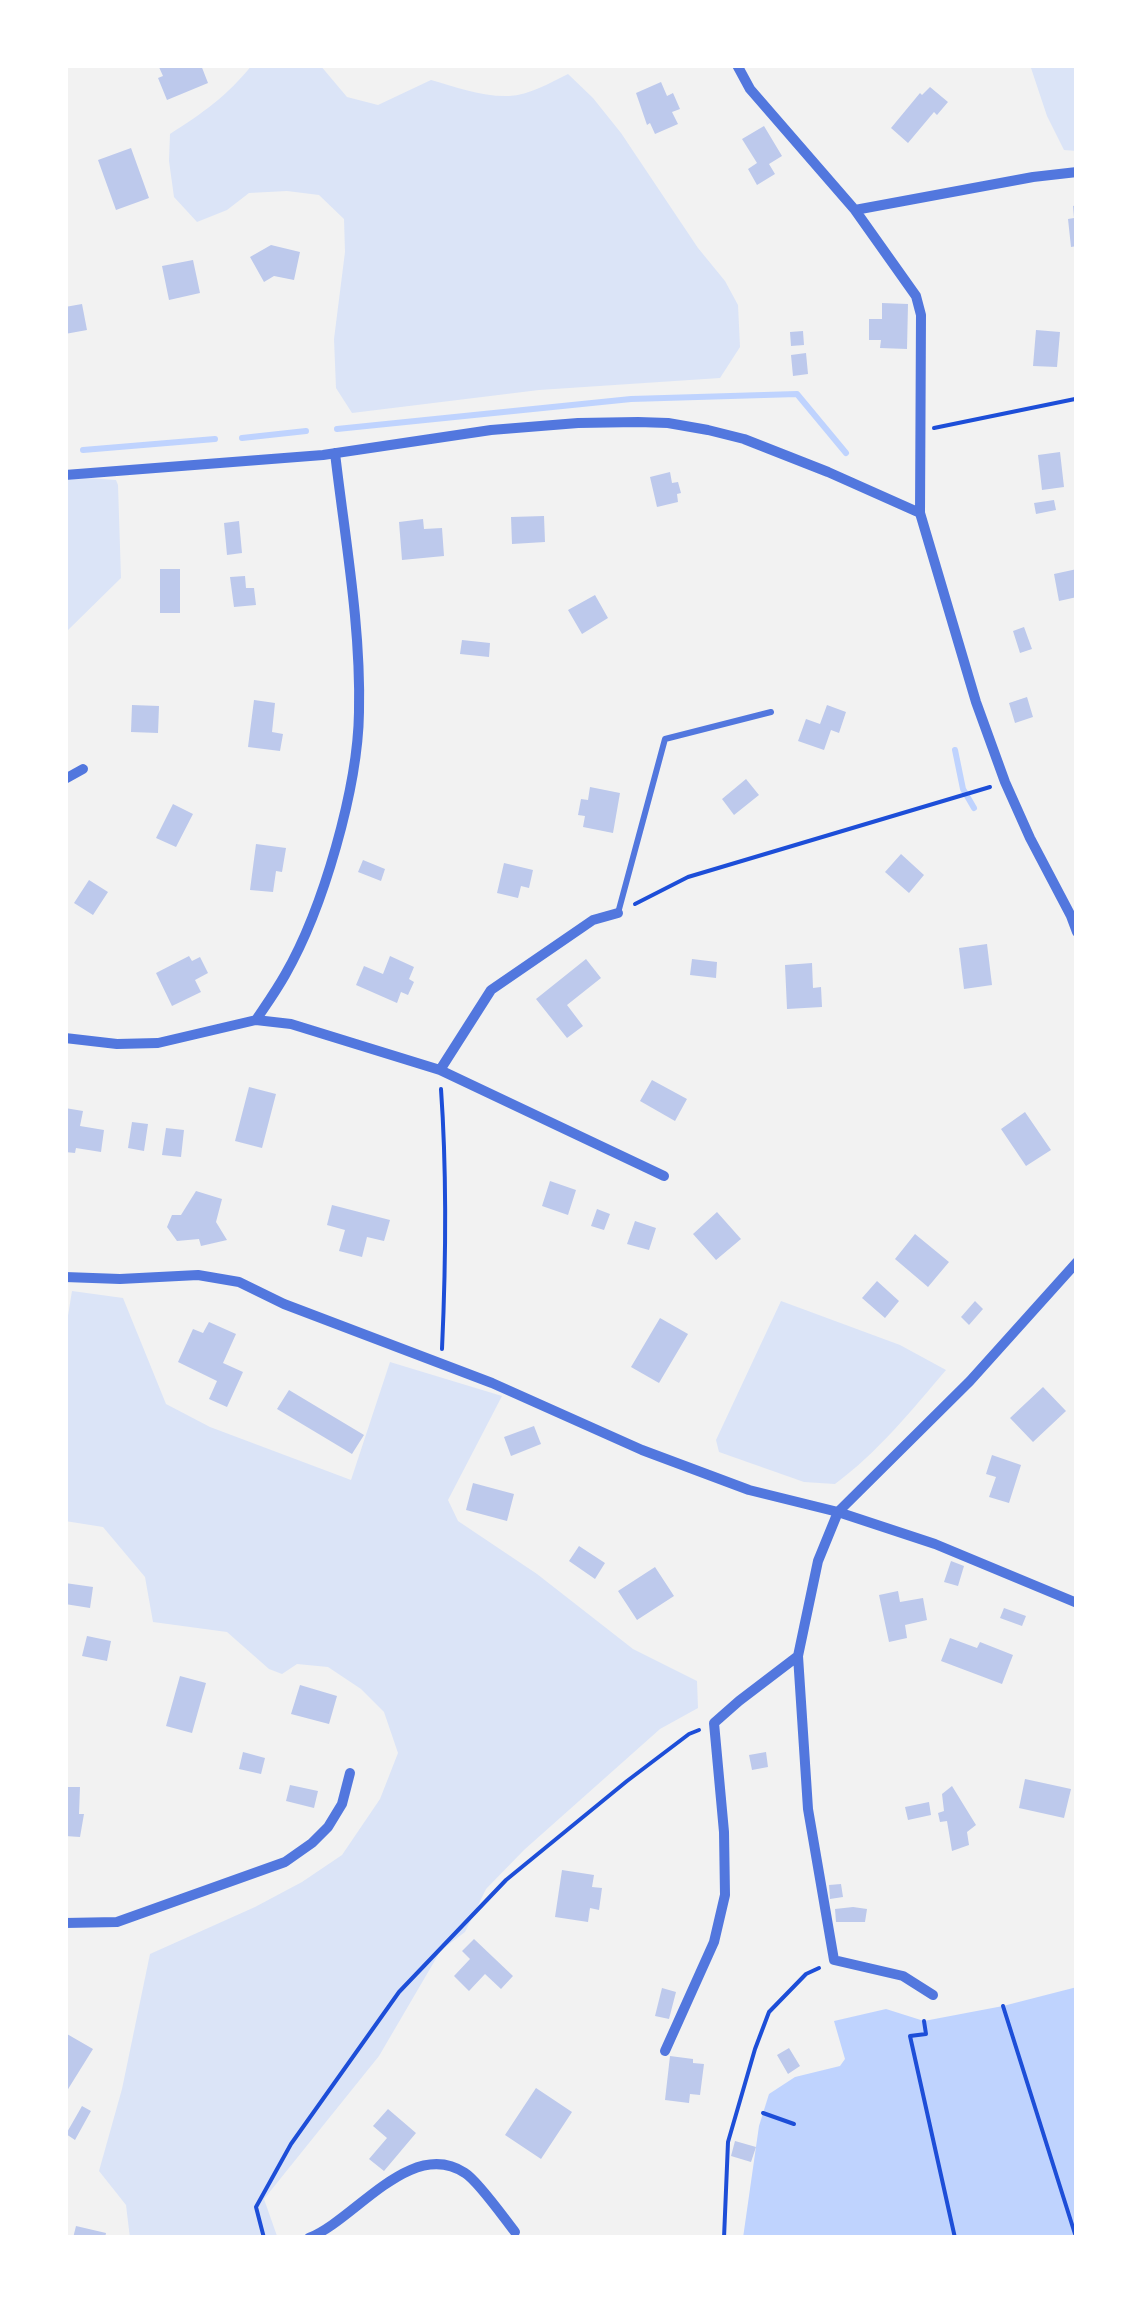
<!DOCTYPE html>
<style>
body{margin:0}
#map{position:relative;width:1142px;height:2303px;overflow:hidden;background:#f2f2f2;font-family:Mulish,sans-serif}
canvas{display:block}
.frame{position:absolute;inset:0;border:68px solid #fff;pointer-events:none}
</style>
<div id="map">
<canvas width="1142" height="2303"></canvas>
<div class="frame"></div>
</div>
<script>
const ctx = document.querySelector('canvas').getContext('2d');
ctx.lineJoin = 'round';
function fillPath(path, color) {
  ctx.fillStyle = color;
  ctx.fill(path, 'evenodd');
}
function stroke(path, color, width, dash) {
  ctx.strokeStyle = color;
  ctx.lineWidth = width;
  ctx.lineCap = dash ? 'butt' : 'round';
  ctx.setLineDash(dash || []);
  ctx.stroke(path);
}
const green = new Path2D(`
 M252 65H320L347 97 378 105 431 80C455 87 483 97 509 96 529 95 550 83 568 74L593 98 621 133 698 248 725 281 738 305 740 347 720 378 539 390 352 413 336 388 334 339 345 252 344 219 319 195 287 191 249 193 227 210 197 222 174 197 169 161 170 134C203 113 227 96 252 65Z
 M1030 65H1077V151L1064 150 1047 116Z
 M73 477 116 480 118 485 121 578 65 633V478Z
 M72 1291 123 1298 166 1404 210 1427 351 1480 390 1362 502 1396 448 1500 458 1521 537 1574 633 1649 697 1681 698 1708 660 1729 524 1850 486 1889 465 1932 441 1950 379 2056 264 2199 277 2236 273 2238H130L126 2205 99 2171 122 2089 150 1954 255 1907 302 1882 342 1855 380 1799 398 1753 384 1712 361 1689 328 1667 297 1664 282 1674 269 1669 227 1632 153 1622 145 1577 103 1527 65 1521V1334Z
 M781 1301 900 1345 946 1370C912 1410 877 1453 835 1484L804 1482 719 1452 716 1440Z`);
const water = new Path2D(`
 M1077 1987V2238H743L759 2126 769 2094 795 2077 840 2066 845 2059 834 2021 886 2009 924 2021 1003 2006Z`);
const stream = new Path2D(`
 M337 429 631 399 797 394 846 453
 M242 438 306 431
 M83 450 215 439
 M955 750 963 789 974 808`);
const building = new Path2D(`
 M158 65H201L208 83 167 100 158 78 163 76Z
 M661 82 667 96 673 93 680 109 672 112 678 124 655 134 650 123 647 125 636 93Z
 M930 87 948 102 937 115 934 112 908 143 891 128 920 93 922 95Z
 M764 126 782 156 769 164 775 174 757 185 748 169 757 163 742 139Z
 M131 148 149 198 116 210 98 160Z
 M1077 205V246L1071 247 1068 219 1074 218 1073 206Z
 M271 245 300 252 294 280 274 276 264 282 250 257Z
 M193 260 200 293 169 300 162 266Z
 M882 303 908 304 907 349 880 348 881 340H869V319H882Z
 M82 304 87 330 65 334V307Z
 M1036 330 1060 332 1057 367 1033 366Z
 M803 331 804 345 791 346 790 332Z
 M806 353 808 374 793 376 791 355Z
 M1060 452 1064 487 1042 490 1038 455Z
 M670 472 672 483 678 482 681 493 677 494 678 502 657 507 650 477Z
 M1054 500 1056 510 1036 514 1034 503Z
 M544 516 545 542 512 544 511 517Z
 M423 519 424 529 442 528 444 556 402 560 399 522Z
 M239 521 242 553 227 555 224 523Z
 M160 569H180V613H160Z
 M1077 569V597L1059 601 1054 574Z
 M245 576 246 588H254L256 605 234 607 230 577Z
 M595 595 608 618 582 634 568 610Z
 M1024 627 1032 649 1020 653 1013 631Z
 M462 640 490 643 489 657 460 654Z
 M1027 697 1033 717 1015 723 1009 703Z
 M254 700 275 703 272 732 283 734 280 751 248 747Z
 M132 705 159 706 158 733 131 732Z
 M827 705 846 712 839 733 831 730 824 750 798 741 806 719 820 724Z
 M746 779 759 795 734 815 722 799Z
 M590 787 620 793 613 833 583 827 585 816 578 815 581 799 588 800Z
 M173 804 193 814 176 847 156 838Z
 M256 844 286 848 282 872 276 871 273 892 250 890Z
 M901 854 924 875 909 893 885 872Z
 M363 860 385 869 381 881 358 872Z
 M504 863 533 870 529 888 521 886 518 898 497 893Z
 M89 880 108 892 93 915 74 903Z
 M987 944 992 985 964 989 959 948Z
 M189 956 192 961 200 957 208 973 195 980 201 992 172 1006 156 973Z
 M390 956 414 967 409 979 414 982 408 995 401 992 397 1003 356 985 364 966 383 974Z
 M586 959 601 978 567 1005 583 1026 567 1038 536 999Z
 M692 959 717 962 716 978 690 975Z
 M812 963 813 988 821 987 822 1007 787 1009 785 965Z
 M652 1080 687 1099 675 1121 640 1101Z
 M249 1087 276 1094 262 1148 235 1141Z
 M65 1108 83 1111 80 1126 104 1130 101 1152 76 1148 75 1153 65 1152Z
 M1025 1112 1051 1150 1026 1166 1001 1129Z
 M132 1122 148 1124 144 1151 128 1148Z
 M166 1128 184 1130 181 1157 162 1155Z
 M550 1181 576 1190 568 1215 542 1206Z
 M196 1191 222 1199 216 1222 227 1240 201 1246 199 1239 177 1241 167 1227 172 1215H181Z
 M332 1205 390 1220 384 1241 367 1237 362 1257 339 1251 345 1230 327 1225Z
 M597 1209 610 1214 604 1230 591 1226Z
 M717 1212 741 1239 716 1260 693 1234Z
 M635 1221 656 1228 649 1250 627 1244Z
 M915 1234 949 1262 928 1287 895 1259Z
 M877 1281 899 1301 885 1318 862 1298Z
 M975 1301 983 1309 969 1325 961 1317Z
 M660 1318 688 1334 659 1383 631 1367Z
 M209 1322 236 1334 223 1363 243 1372 227 1407 209 1399 217 1381 178 1362 193 1329 203 1333Z
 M1043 1387 1066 1411 1033 1442 1010 1418Z
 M289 1390 364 1435 352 1454 277 1409Z
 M534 1426 541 1444 511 1456 504 1437Z
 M992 1455 1021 1465 1009 1503 989 1497 996 1477 986 1474Z
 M473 1483 514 1494 507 1521 466 1510Z
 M579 1546 605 1563 595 1579 569 1561Z
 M951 1561 964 1566 958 1586 944 1582Z
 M655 1567 674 1596 637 1620 618 1591Z
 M65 1583 93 1587 90 1608 65 1604Z
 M898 1591 900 1602 923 1598 927 1620 905 1625 907 1638 889 1642 879 1595Z
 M1004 1608 1026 1616 1022 1626 1000 1618Z
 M87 1636 111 1641 107 1661 82 1656Z
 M950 1638 977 1648 980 1642 1013 1655 1002 1684 941 1661Z
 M180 1676 206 1683 192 1733 166 1726Z
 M300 1685 337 1696 329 1724 291 1714Z
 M243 1752 265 1758 261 1774 239 1769Z
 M766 1752 768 1767 752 1770 749 1755Z
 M1025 1779 1071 1789 1064 1818 1019 1808Z
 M290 1785 318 1791 314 1808 286 1801Z
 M952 1786 976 1825 967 1832 969 1845 952 1851 947 1821 940 1822 938 1813 944 1811 942 1794Z
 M65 1787H80L79 1814H84L80 1837 65 1836Z
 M929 1802 931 1815 908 1820 905 1807Z
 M562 1870 594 1875 592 1887 602 1888 599 1910 590 1908 588 1922 555 1917Z
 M841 1884 843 1897 830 1899 829 1885Z
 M853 1907 867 1909 865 1922H836L835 1909Z
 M474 1939 513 1976 501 1989 485 1974 469 1991 454 1976 470 1959 462 1951Z
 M662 1988 676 1992 669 2019 655 2016Z
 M67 2034 93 2049 65 2094V2037Z
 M789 2048 800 2066 788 2074 777 2055Z
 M670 2056 693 2059V2063L704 2064 700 2095 690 2094 689 2103 665 2100Z
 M536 2088 572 2112 541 2159 505 2135Z
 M82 2106 91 2111 75 2140 66 2134Z
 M388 2109 416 2133 384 2171 369 2159 387 2138 373 2126Z
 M735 2141 756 2147 751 2162 731 2156Z
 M76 2226 106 2233 105 2238H73Z`);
const path = new Path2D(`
 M934 428 1075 399
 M635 904 688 877 990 787
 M441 1089C447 1175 446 1262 442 1349
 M1003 2006 1075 2234
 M924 2021 926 2034 910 2036 955 2238
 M763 2113 794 2124
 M264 2238 256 2207 291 2144 399 1992 506 1880 627 1781 689 1734 699 1730
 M724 2238 728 2142 755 2049 769 2012 806 1974 819 1968`);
const service = new Path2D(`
 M618 913 665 739 771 712`);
const minor = new Path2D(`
 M737 65 750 89 855 210 916 296 921 315 920 513 976 702 1005 782 1030 838 1071 916 1077 932
 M855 210 1033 177 1077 172
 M65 475 323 455 491 430 578 423 638 422 668 423 708 430 744 439 828 472 920 513
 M65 779 83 769
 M256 1020 291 1024 440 1070 664 1176
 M65 1038 117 1044 158 1043 256 1020C266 1005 276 991 285 975 323 909 358 788 359 712 361 626 345 539 335 453
 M440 1070 491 990 593 920 618 913
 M65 1277 120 1279 198 1275 239 1282 284 1304 492 1383 642 1450 749 1490 838 1512 970 1381 1077 1262
 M65 1923 117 1922 285 1862 312 1843 328 1827 342 1804 350 1773
 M933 1995 903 1976 834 1960 808 1809 798 1656 818 1561 838 1512 935 1544 1077 1603
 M665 2051 714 1942 725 1895 724 1832 714 1723 739 1701 798 1656
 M309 2238C355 2220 411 2137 465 2173 478 2181 504 2218 515 2232`);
fillPath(green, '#dbe4f7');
fillPath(water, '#bfd3fe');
stroke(stream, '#bfd3fe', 6);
fillPath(building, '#bdc9ec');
stroke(path, '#1d4ed8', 4);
stroke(service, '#5277de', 6);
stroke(minor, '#5277de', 10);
</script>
